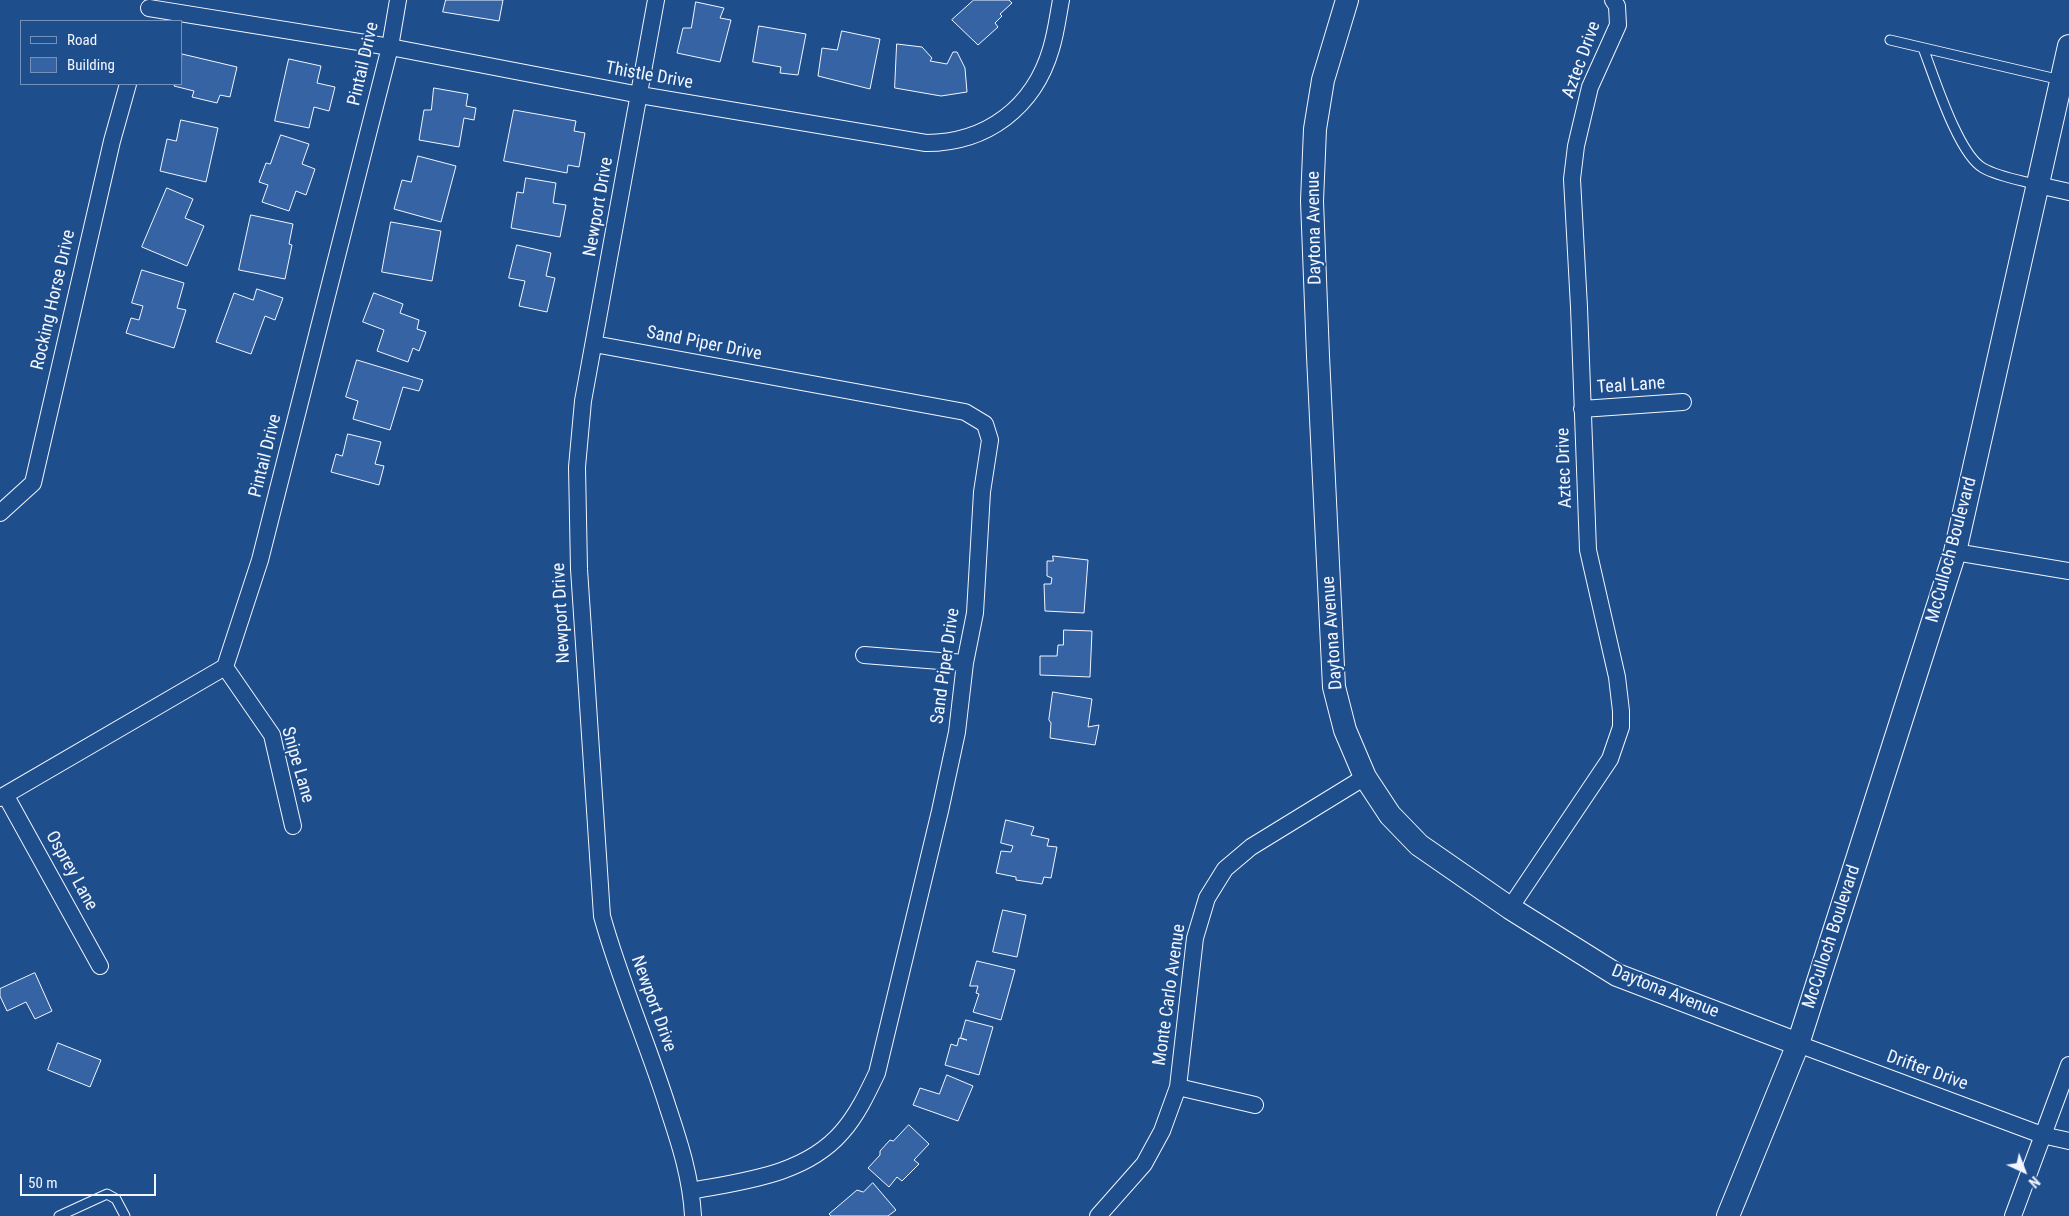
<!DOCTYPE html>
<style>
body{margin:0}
#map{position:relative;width:2069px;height:1216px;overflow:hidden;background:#1f4e8c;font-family:"Roboto Condensed",sans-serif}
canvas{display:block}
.legend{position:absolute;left:20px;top:20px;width:162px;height:65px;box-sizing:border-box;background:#1f4e8c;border:1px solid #7391ba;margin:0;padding:6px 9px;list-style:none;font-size:15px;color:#f2f6ff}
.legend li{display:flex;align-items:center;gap:10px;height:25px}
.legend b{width:25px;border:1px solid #7391ba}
.north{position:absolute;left:1999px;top:1146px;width:50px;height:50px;-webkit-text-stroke:4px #1f4e8c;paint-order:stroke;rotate:137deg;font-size:14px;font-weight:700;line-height:20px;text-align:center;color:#f2f6ff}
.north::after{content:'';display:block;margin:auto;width:18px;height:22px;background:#f2f6ff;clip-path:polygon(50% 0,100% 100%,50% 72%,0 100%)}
.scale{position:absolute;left:20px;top:1174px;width:136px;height:22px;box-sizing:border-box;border:2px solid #f2f6ff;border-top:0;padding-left:6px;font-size:15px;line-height:18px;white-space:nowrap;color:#f2f6ff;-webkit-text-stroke:4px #1f4e8c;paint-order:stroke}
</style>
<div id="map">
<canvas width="2069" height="1216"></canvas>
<ul class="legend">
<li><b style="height:6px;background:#1f4e8c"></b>Road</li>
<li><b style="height:14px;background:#3563a3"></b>Building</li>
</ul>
<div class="north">N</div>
<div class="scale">50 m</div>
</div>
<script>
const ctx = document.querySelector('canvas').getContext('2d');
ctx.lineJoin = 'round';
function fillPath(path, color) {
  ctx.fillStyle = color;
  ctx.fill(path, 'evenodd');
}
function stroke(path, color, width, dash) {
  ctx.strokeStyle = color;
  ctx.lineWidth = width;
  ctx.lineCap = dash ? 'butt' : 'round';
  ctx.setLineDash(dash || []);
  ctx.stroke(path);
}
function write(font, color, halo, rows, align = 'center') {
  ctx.font = font + ' "Roboto Condensed",sans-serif';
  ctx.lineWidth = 4;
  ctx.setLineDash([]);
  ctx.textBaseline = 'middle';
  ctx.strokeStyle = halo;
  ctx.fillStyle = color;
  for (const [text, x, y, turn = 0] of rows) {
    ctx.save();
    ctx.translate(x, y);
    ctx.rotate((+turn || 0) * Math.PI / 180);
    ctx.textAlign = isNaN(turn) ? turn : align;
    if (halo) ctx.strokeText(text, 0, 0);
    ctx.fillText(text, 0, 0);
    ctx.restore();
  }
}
const building = new Path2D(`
 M446 0H503L499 21 443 12Z
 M974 0H1009L1012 3 1000 14 1002 16 995 23 998 27 978 45 952 20Z
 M696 2 724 8 720 18 731 20 720 62 677 53 683 28H691Z
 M759 26 806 34 798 75 780 73 781 67 753 62Z
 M842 31 880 39 870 89 818 76 822 48 837 50Z
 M897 44 922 47 932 58 930 61 947 64 953 52H957L965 68 967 92 941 96 895 88Z
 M182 54 237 67 230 97 220 95 217 103 192 97 194 91 174 86 175 84H181Z
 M289 59 321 66 317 83 335 87 329 111 314 107 309 128 275 121Z
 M434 88 468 94 466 106 476 108 474 120 464 118 459 147 419 140 424 110H431Z
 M514 110 576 121 574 131 585 133 579 167 568 165 567 173 504 161Z
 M181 120 218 128 206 182 160 171 167 139 176 141Z
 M281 135 309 144 302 164 315 169 306 195 296 191 289 211 262 202 268 185 259 182 266 163 270 164Z
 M418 156 456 166 441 222 394 209 402 180 411 182Z
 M526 178 556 183 553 203 566 205 560 237 511 228 517 192 523 193Z
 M167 188 193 199 185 218 204 226 187 266 142 247Z
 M251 215 293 224 289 244 292 245 285 279 239 270Z
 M391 222 441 231 432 281 382 272Z
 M517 245 551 253 546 276 555 278 547 312 519 306 525 281 509 278Z
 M142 270 184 283 177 308 186 310 174 348 126 333 131 318 139 320 143 306 132 303Z
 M257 289 283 298 275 320 265 316 251 354 216 342 234 293 253 300Z
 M374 293 403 304 400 313 419 320 417 329 426 332 419 351 413 348 408 362 377 351 384 330 363 322Z
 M357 360 423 380 419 391 403 387 390 430 353 419 358 401 346 397Z
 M348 434 381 442 375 464 384 466 379 485 331 472 336 454 342 456Z
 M1053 556 1088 560 1084 613 1045 611 1044 584H1051L1052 578 1047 576V561H1053Z
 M1064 630 1092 631 1090 677 1040 675V656H1057L1058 645H1063Z
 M1053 692 1092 699 1088 727 1099 725 1095 745 1050 738 1051 723 1049 720Z
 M1006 820 1034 827 1031 835 1049 839 1047 846 1057 847 1051 878 1044 877 1042 884 1016 880V877L996 873 1001 851 1011 852 1013 846 1001 843Z
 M1003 910 1026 915 1017 957 993 952Z
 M977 961 1015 970 1001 1020 973 1012 979 994 976 993 978 986H970Z
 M35 973 52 1011 35 1019 26 1002 7 1011 0 996V989Z
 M966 1020 993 1027 979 1075 945 1065 951 1044 957 1046 959 1038 967 1040 961 1038Z
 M58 1043 101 1060 90 1087 48 1070Z
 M947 1075 973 1086 958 1121 913 1105 920 1088 939 1094Z
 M909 1125 929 1144 914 1160 919 1164 902 1181 897 1177 889 1187 868 1168 880 1155V1151L890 1140 893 1141Z
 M873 1183 896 1210 888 1216H831L829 1214 857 1190 863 1192Z`);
const lane = new Path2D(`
 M1890 40 2061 80
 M1923 48C1934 76 1958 154 1983 168 1999 177 2020 180 2038 185
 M59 1216 107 1194 116 1199 125 1216`);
const street = new Path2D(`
 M656 0 583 401 577 467 579 569 602 916C620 981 648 1044 668 1108 680 1144 691 1178 693 1216
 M149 8 390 47 640 95 926 143C987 143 1034 107 1051 49 1056 33 1058 16 1061 0
 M2038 185 2069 192
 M594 344 965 412 985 424 990 440 982 492 975 613 965 663 957 732 940 811 877 1073C867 1094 857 1115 842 1132 805 1175 743 1181 691 1191
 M1582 409 1683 402
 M0 513 33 483 112 141 128 84
 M1955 552 2069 571
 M864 655 965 663
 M225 667 272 735 293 826
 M6 796 100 966
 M0 798 225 667 260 560 390 47 398 0
 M1510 908 1610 759 1621 727V711L1617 677 1588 550 1579 307 1572 179 1576 146 1590 87 1618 25 1617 6 1613 0
 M1798 1044 2042 1135 2069 1141
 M1178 1087 1255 1105
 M1098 1216 1144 1164 1162 1131 1178 1087 1195 938 1207 898 1225 869 1251 847 1365 777
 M2013 1216 2069 1065`);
const secondary = new Path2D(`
 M1347 0 1323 80 1315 129 1312 201 1318 356 1334 687 1345 730 1365 777 1390 815 1419 845 1510 908 1617 975 1798 1044
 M1728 1216 1798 1044 1955 552 2069 46`);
const streetNames = [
 ["Aztec Drive",1582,60,-70],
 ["Pintail Drive",364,64,-77],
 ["Thistle Drive",649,76,10],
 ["Newport Drive",599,207,-80],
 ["Daytona Avenue",1315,228,-91],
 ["Rocking Horse Drive",54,300,-77],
 ["Sand Piper Drive",704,344,11],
 ["Teal Lane",1631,386,-4],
 ["Pintail Drive",266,456,-76],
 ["Aztec Drive",1565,468,-92],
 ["McCulloch Boulevard",1952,550,-75],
 ["Newport Drive",562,613,-93],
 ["Daytona Avenue",1333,633,-94],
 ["Sand Piper Drive",946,666,-82],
 ["Snipe Lane",297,765,74],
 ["Osprey Lane",71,871,61],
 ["McCulloch Boulevard",1832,937,-72],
 ["Daytona Avenue",1665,992,22],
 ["Monte Carlo Avenue",1170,995,-82],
 ["Newport Drive",653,1004,70],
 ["Drifter Drive",1927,1071,20]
];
fillPath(building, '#3563a3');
stroke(building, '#f2f6ff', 1);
stroke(lane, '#f2f6ff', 11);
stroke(street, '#f2f6ff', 18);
stroke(secondary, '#f2f6ff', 24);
stroke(lane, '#1f4e8c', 9);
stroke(street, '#1f4e8c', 16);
stroke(secondary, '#1f4e8c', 22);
write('18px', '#f2f6ff', '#1f4e8c', streetNames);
</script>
